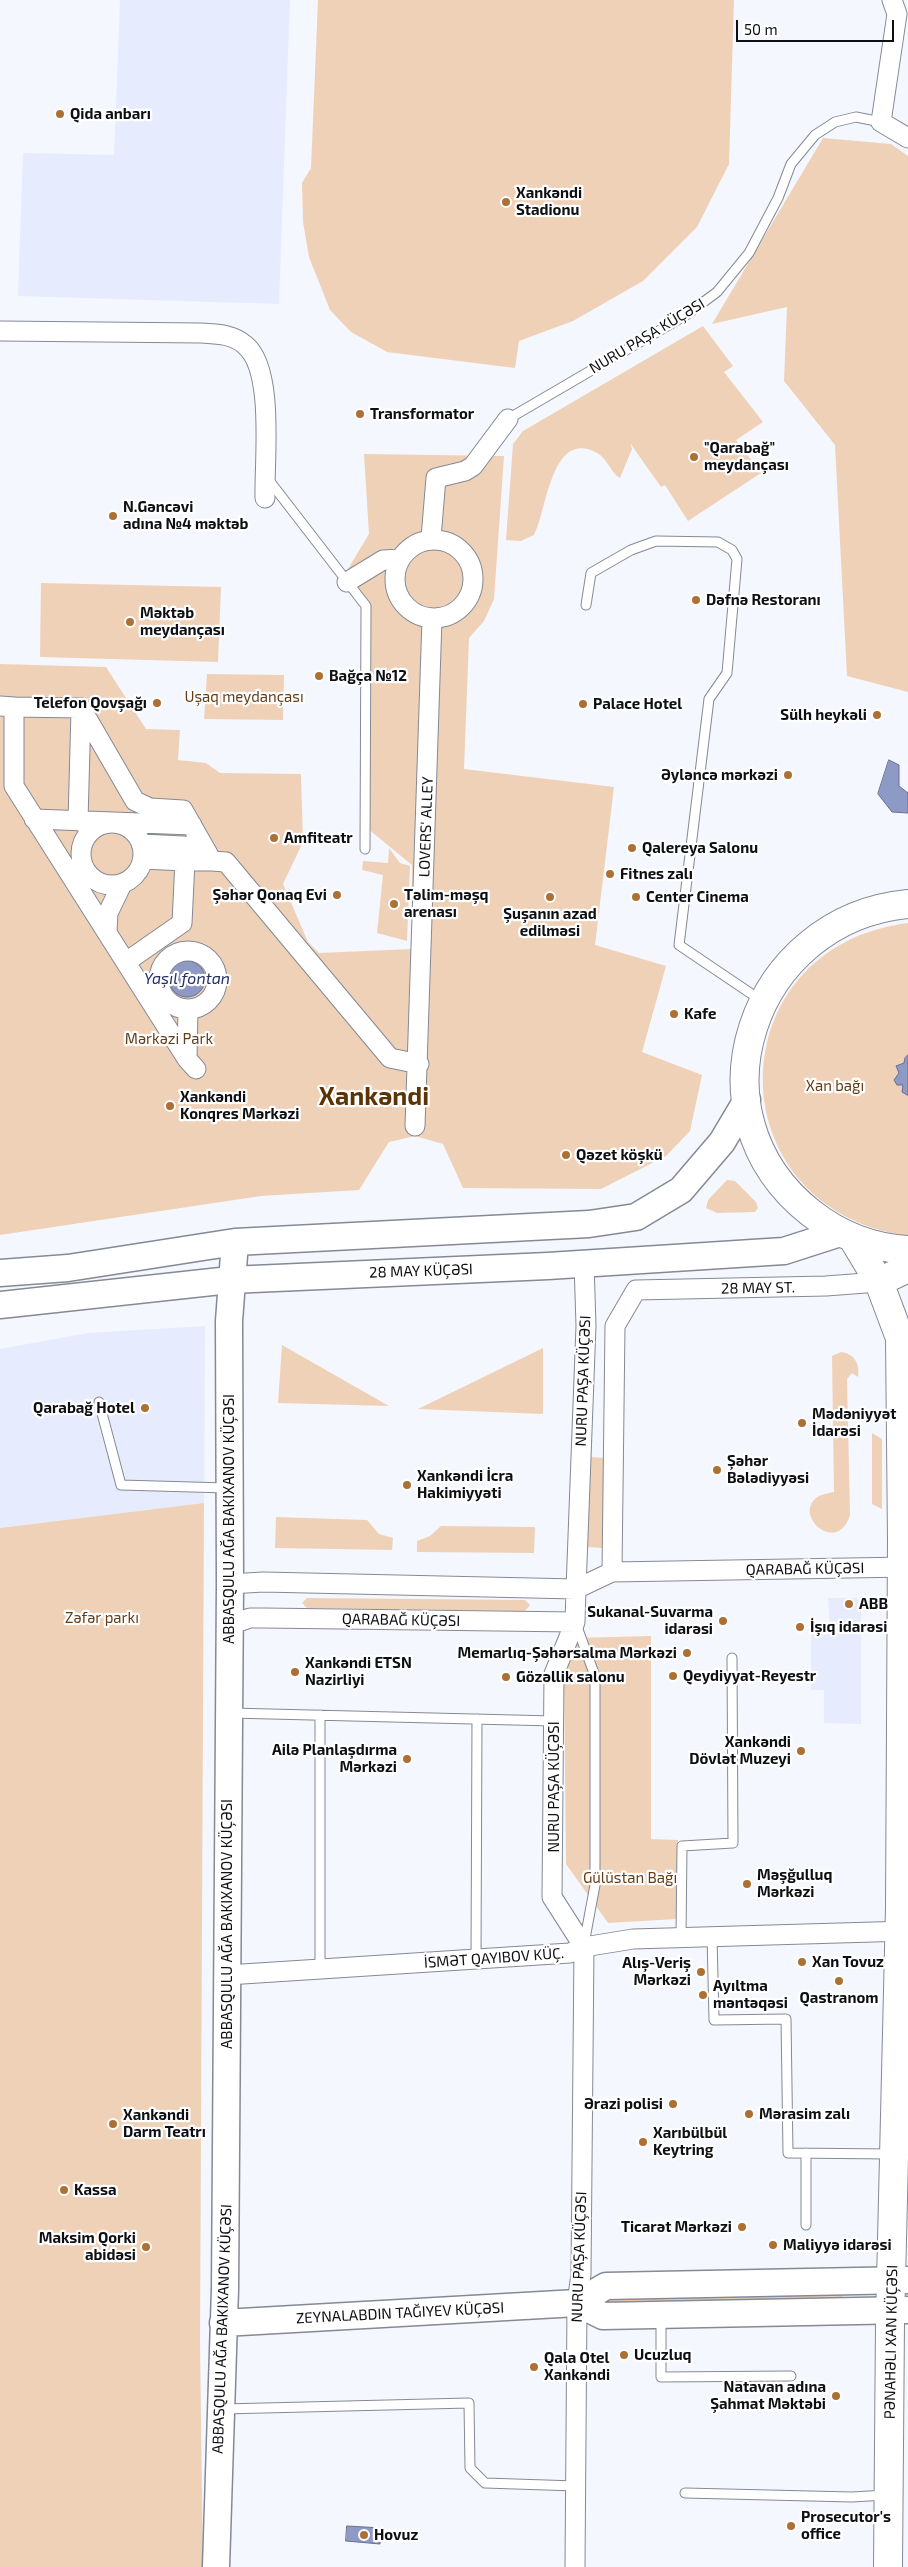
<!DOCTYPE html>
<meta charset="utf-8">
<style>
body{margin:0}
#map{position:relative;width:908px;height:2567px;overflow:hidden;background:#f5f7fe;font-family:"Exo 2",sans-serif}
canvas{display:block}
.scale{position:absolute;left:736px;top:20px;width:158px;height:22px;box-sizing:border-box;border:2px solid #0e0f13;border-top:0;padding-left:6px;font-size:15px;line-height:18px;white-space:nowrap;color:#0e0f13;-webkit-text-stroke:4px #fff;paint-order:stroke}
</style>
<div id="map">
<canvas width="908" height="2567"></canvas>
<div class="scale">50 m</div>
</div>
<script>
const ctx = document.querySelector('canvas').getContext('2d');
ctx.lineJoin = 'round';
function fillPath(path, color) {
  ctx.fillStyle = color;
  ctx.fill(path, 'evenodd');
}
function stroke(path, color, width, dash) {
  ctx.strokeStyle = color;
  ctx.lineWidth = width;
  ctx.lineCap = dash ? 'butt' : 'round';
  ctx.setLineDash(dash || []);
  ctx.stroke(path);
}
function write(font, color, halo, rows, align = 'center') {
  ctx.font = font + ' "Exo 2",sans-serif';
  ctx.lineWidth = 4.5;
  ctx.setLineDash([]);
  ctx.textBaseline = 'middle';
  ctx.strokeStyle = halo;
  ctx.fillStyle = color;
  for (const [text, x, y, turn = 0] of rows) {
    ctx.save();
    ctx.translate(x, y);
    ctx.rotate((+turn || 0) * Math.PI / 180);
    ctx.textAlign = isNaN(turn) ? turn : align;
    if (halo) ctx.strokeText(text, 0, 0);
    ctx.fillText(text, 0, 0);
    ctx.restore();
  }
}
const built = new Path2D(`
 M120 0H290L279 304 18 296 23 153 114 155Z
 M205 1326 204 1503 0 1528V1349L88 1333Z
 M828 1598H857L861 1604V1724L824 1723V1690H811V1631H830Z`);
const green = new Path2D(`
 M318 0H734L729 164 697 227 643 281 573 321 519 341 515 368 387 352 351 332 330 310 309 257 303 222 302 183 311 168Z
 M823 138 891 144 908 156V692L847 676 835 445 784 381 787 307 712 324Z
 M703 326 733 366 724 372 763 422 736 440 761 473 688 521 665 485 661 487 630 443 632 449 620 478C610 472 608 459 597 453 551 428 547 511 534 535L521 541 506 540 513 444 523 431Z
 M364 454 504 456 494 599 484 621 469 638 464 769 614 787 595 945 666 966 642 1052 702 1075 690 1131 666 1156 601 1189 463 1188 443 1144 415 1136 389 1142 359 1190 261 1196 0 1235V664L106 667 146 729 180 730 178 760 206 763 220 773 301 774 303 842 283 884 308 942 319 953 412 949V865L367 828 366 605 345 574 369 534Z
 M41 583 221 587 218 662 40 657Z
 M207 674 284 675 283 720 204 719Z
 M389 848 400 863 410 866 407 941 377 933 383 875 362 870 363 861 388 863Z
 M908 923V1236C713 1208 716 947 908 923Z
 M727 1180 735 1181 756 1202 758 1208 755 1212 717 1213 706 1208 708 1200Z
 M282 1345 389 1406 278 1403Z
 M543 1348V1414L418 1409Z
 M841 1352C855 1354 860 1364 858 1377L852 1373 847 1379 850 1515C837 1557 790 1513 819 1496 823 1494 829 1493 834 1492L832 1356Z
 M872 1433 882 1439V1509L872 1504Z
 M590 1457 605 1458 602 1548 586 1547Z
 M204 1503 200 2343 203 2567H0V1528Z
 M276 1517 367 1520 379 1534 393 1538 392 1550 275 1548Z
 M441 1526 535 1527 534 1553 417 1552V1541L430 1536Z
 M307 1598 525 1600 530 1605 525 1611 307 1608 302 1603Z
 M651 1636V1839L678 1840 677 1919 608 1923 566 1864 564 1675 573 1638Z
 M842 2291 843 2298 603 2306V2299Z`);
const water = new Path2D(`
 M889 760 899 765V786L908 793V813L892 812 878 794Z
 M169 979a18 18 0 1 1 36 0a18 18 0 1 1-36 0Z
 M908 1055V1095H907L902 1092 903 1085H897L894 1080 899 1073 896 1066 904 1063 905 1058Z
 M347 2526 382 2528 380 2544 346 2541Z`);
const lane = new Path2D(`
 M508 419 686 315 717 292 749 253 778 198 791 164 815 135 835 122 856 117 881 122
 M268 479 366 606 365 849
 M586 605 591 573 631 550 656 541 718 542 732 550 737 559 727 673 709 699 679 945 762 1001
 M99 1402 121 1485 227 1488
 M576 1624 595 1676V1885L584 1944
 M230 1713 554 1721
 M320 1715V1969
 M712 1936 714 2020 786 2019 788 2153 891 2154
 M681 1937 682 1846 733 1843 732 1658
 M476 1959 477 1719
 M806 2153V2225
 M661 2317V2377L791 2376
 M223 2409 469 2403 470 2468 485 2483 576 2486
 M685 2493 852 2497 886 2495`);
const street = new Path2D(`
 M892 0 897 14 881 122 908 138
 M0 331 201 333C217 334 233 334 245 345 275 369 264 461 265 498
 M431 538 436 478 465 471 473 466 508 419
 M395 579a39 39 0 1 1 78 0a39 39 0 1 1-78 0Z
 M347 582 383 560 400 559
 M0 706 14 707V786L187 1059 196 1069
 M14 707 81 708 135 801 150 808 183 810 212 861H185L182 923 126 962
 M34 819 192 825
 M78 821 81 710
 M81 854a31 31 0 1 1 62 0a31 31 0 1 1-62 0Z
 M141 844 204 847
 M143 859 185 861
 M212 861 226 862 390 1058 419 1064
 M107 933 108 913 122 884
 M159 980a29 29 0 1 1 58 0a29 29 0 1 1-58 0Z
 M187 1059 188 1009
 M415 1126 432 619
 M612 1572 615 1326 636 1290 826 1286 879 1282
 M230 1584 263 1582 576 1589 586 1326 584 1262
 M229 1625 250 1618H263L575 1622
 M227 1975 570 1953 584 1947 633 1939 908 1931
 M575 2567 577 2303 581 2274 584 1947 552 1897 554 1674 575 1622 576 1589 612 1572 908 1567`);
const secondary = new Path2D(`
 M0 1273 68 1268 235 1242 589 1224 636 1217 681 1190 722 1142 747 1100
 M0 1305 230 1280 548 1266 784 1251 840 1233
 M577 2303 603 2316 908 2310
 M223 2323 577 2303 606 2286 908 2280
 M216 2567 225 2289 230 1584 229 1321 235 1242`);
const primary = new Path2D(`
 M908 904C752 919 684 1113 811 1213 839 1235 872 1248 908 1250
 M852 1237 879 1282 900 1338 902 1541 900 1908 890 2323 888 2567
 M879 1282 908 1268`);
const markers = [
 [60,114,5,"#ad7034"],
 [506,202,5,"#ad7034"],
 [360,414,5,"#ad7034"],
 [694,457,5,"#ad7034"],
 [113,516,5,"#ad7034"],
 [696,600,5,"#ad7034"],
 [130,622,5,"#ad7034"],
 [319,676,5,"#ad7034"],
 [157,703,5,"#ad7034"],
 [583,704,5,"#ad7034"],
 [877,715,5,"#ad7034"],
 [788,775,5,"#ad7034"],
 [274,838,5,"#ad7034"],
 [632,848,5,"#ad7034"],
 [610,874,5,"#ad7034"],
 [337,895,5,"#ad7034"],
 [550,897,5,"#ad7034"],
 [636,897,5,"#ad7034"],
 [394,904,5,"#ad7034"],
 [674,1014,5,"#ad7034"],
 [170,1106,5,"#ad7034"],
 [566,1155,5,"#ad7034"],
 [145,1408,5,"#ad7034"],
 [802,1423,5,"#ad7034"],
 [717,1470,5,"#ad7034"],
 [407,1485,5,"#ad7034"],
 [849,1604,5,"#ad7034"],
 [723,1621,5,"#ad7034"],
 [800,1627,5,"#ad7034"],
 [687,1653,5,"#ad7034"],
 [295,1672,5,"#ad7034"],
 [673,1676,5,"#ad7034"],
 [506,1677,5,"#ad7034"],
 [801,1751,5,"#ad7034"],
 [407,1759,5,"#ad7034"],
 [747,1884,5,"#ad7034"],
 [802,1962,5,"#ad7034"],
 [701,1972,5,"#ad7034"],
 [839,1981,5,"#ad7034"],
 [703,1995,5,"#ad7034"],
 [673,2104,5,"#ad7034"],
 [749,2114,5,"#ad7034"],
 [113,2124,5,"#ad7034"],
 [643,2142,5,"#ad7034"],
 [64,2190,5,"#ad7034"],
 [742,2227,5,"#ad7034"],
 [773,2245,5,"#ad7034"],
 [146,2247,5,"#ad7034"],
 [624,2355,5,"#ad7034"],
 [534,2367,5,"#ad7034"],
 [836,2396,5,"#ad7034"],
 [791,2526,5,"#ad7034"],
 [364,2535,5,"#ad7034"]
];
const poiNames = [
 ["Qida anbarı",70,114],
 ["Xankəndi",516,193],
 ["Stadionu",516,210],
 ["Transformator",370,414],
 ["\"Qarabağ\"",704,448],
 ["meydançası",704,465],
 ["N.Gəncəvi",123,507],
 ["adına №4 məktəb",123,524],
 ["Dəfnə Restoranı",706,600],
 ["Məktəb",140,613],
 ["meydançası",140,630],
 ["Bağça №12",329,676],
 ["Telefon Qovşağı",147,703,"right"],
 ["Palace Hotel",593,704],
 ["Sülh heykəli",867,715,"right"],
 ["Əyləncə mərkəzi",778,775,"right"],
 ["Amfiteatr",284,838],
 ["Qalereya Salonu",642,848],
 ["Fitnes zalı",620,874],
 ["Şəhər Qonaq Evi",327,895,"right"],
 ["Təlim-məşq",404,895],
 ["arenası",404,912],
 ["Center Cinema",646,897],
 ["Şuşanın azad",550,914,"center"],
 ["edilməsi",550,931,"center"],
 ["Kafe",684,1014],
 ["Xankəndi",180,1097],
 ["Konqres Mərkəzi",180,1114],
 ["Qəzet köşkü",576,1155],
 ["Qarabağ Hotel",135,1408,"right"],
 ["Mədəniyyət",812,1414],
 ["İdarəsi",812,1431],
 ["Şəhər",727,1461],
 ["Bələdiyyəsi",727,1478],
 ["Xankəndi İcra",417,1476],
 ["Hakimiyyəti",417,1493],
 ["ABB",859,1604],
 ["Sukanal-Suvarma",713,1612,"right"],
 ["idarəsi",713,1629,"right"],
 ["İşıq idarəsi",810,1627],
 ["Memarlıq-Şəhərsalma Mərkəzi",677,1653,"right"],
 ["Xankəndi ETSN",305,1663],
 ["Nazirliyi",305,1680],
 ["Qeydiyyat-Reyestr",683,1676],
 ["Gözəllik salonu",516,1677],
 ["Xankəndi",791,1742,"right"],
 ["Dövlət Muzeyi",791,1759,"right"],
 ["Ailə Planlaşdırma",397,1750,"right"],
 ["Mərkəzi",397,1767,"right"],
 ["Məşğulluq",757,1875],
 ["Mərkəzi",757,1892],
 ["Xan Tovuz",812,1962],
 ["Alış-Veriş",691,1963,"right"],
 ["Mərkəzi",691,1980,"right"],
 ["Ayıltma",713,1986],
 ["məntəqəsi",713,2003],
 ["Qastranom",839,1998,"center"],
 ["Ərazi polisi",663,2104,"right"],
 ["Mərasim zalı",759,2114],
 ["Xankəndi",123,2115],
 ["Darm Teatrı",123,2132],
 ["Xarıbülbül",653,2133],
 ["Keytring",653,2150],
 ["Kassa",74,2190],
 ["Ticarət Mərkəzi",732,2227,"right"],
 ["Maksim Qorki",136,2238,"right"],
 ["abidəsi",136,2255,"right"],
 ["Maliyyə idarəsi",783,2245],
 ["Ucuzluq",634,2355],
 ["Qala Otel",544,2358],
 ["Xankəndi",544,2375],
 ["Natavan adına",826,2387,"right"],
 ["Şahmat Məktəbi",826,2404,"right"],
 ["Prosecutor's",801,2517],
 ["office",801,2534],
 ["Hovuz",374,2535]
];
const streetNames = [
 ["NURU PAŞA KÜÇƏSI",647,336,-31],
 ["LOVERS' ALLEY",426,827,-88],
 ["28 MAY KÜÇƏSI",421,1271,-2],
 ["28 MAY ST.",758,1288,-1],
 ["NURU PAŞA KÜÇƏSI",583,1381,-88],
 ["ABBASQULU AĞA BAKIXANOV KÜÇƏSI",229,1519,-90],
 ["QARABAĞ KÜÇƏSI",805,1569,-1],
 ["QARABAĞ KÜÇƏSI",401,1620,1],
 ["NURU PAŞA KÜÇƏSI",554,1787,-90],
 ["ABBASQULU AĞA BAKIXANOV KÜÇƏSI",227,1924,-90],
 ["İSMƏT QAYIBOV KÜÇ.",494,1958,-4],
 ["NURU PAŞA KÜÇƏSI",579,2257,-88],
 ["ZEYNALABDIN TAĞIYEV KÜÇƏSI",400,2313,-3],
 ["ABBASQULU AĞA BAKIXANOV KÜÇƏSI",222,2329,-88],
 ["PƏNAHƏLI XAN KÜÇƏSI",891,2342,-89]
];
const parkNames = [
 ["Uşaq meydançası",244,697],
 ["Mərkəzi Park",169,1039],
 ["Xan bağı",835,1086],
 ["Zəfər parkı",102,1618],
 ["Gülüstan Bağı",630,1878]
];
const waterNames = [
 ["Yaşıl fontan",187,979]
];
const townNames = [
 ["Xankəndi",374,1097]
];
fillPath(built, '#e6ecfe');
fillPath(green, '#efd1b7');
fillPath(water, '#8e9ac6');
stroke(water, '#687090', 1);
stroke(lane, '#858993', 11);
stroke(street, '#858993', 21);
stroke(secondary, '#858993', 29);
stroke(primary, '#858993', 30);
stroke(lane, '#fff', 9);
stroke(street, '#fff', 19);
stroke(secondary, '#fff', 26);
stroke(primary, '#fff', 28);
for (const [x, y, r, color] of markers) {
  const dot = new Path2D();
  dot.arc(x, y, r, 0, 2 * Math.PI);
  ctx.fillStyle = color;
  ctx.fill(dot);
  stroke(dot, '#fff', 2);
}
write('bold 15px', '#0e0f13', '#fff', poiNames, 'left');
write('15px', '#0e0f13', '#fff', streetNames);
write('15px', '#653d15', '#fff', parkNames);
write('italic 16px', '#273168', '#fff', waterNames);
write('bold 25px', '#5b3305', '#fff', townNames);
</script>
